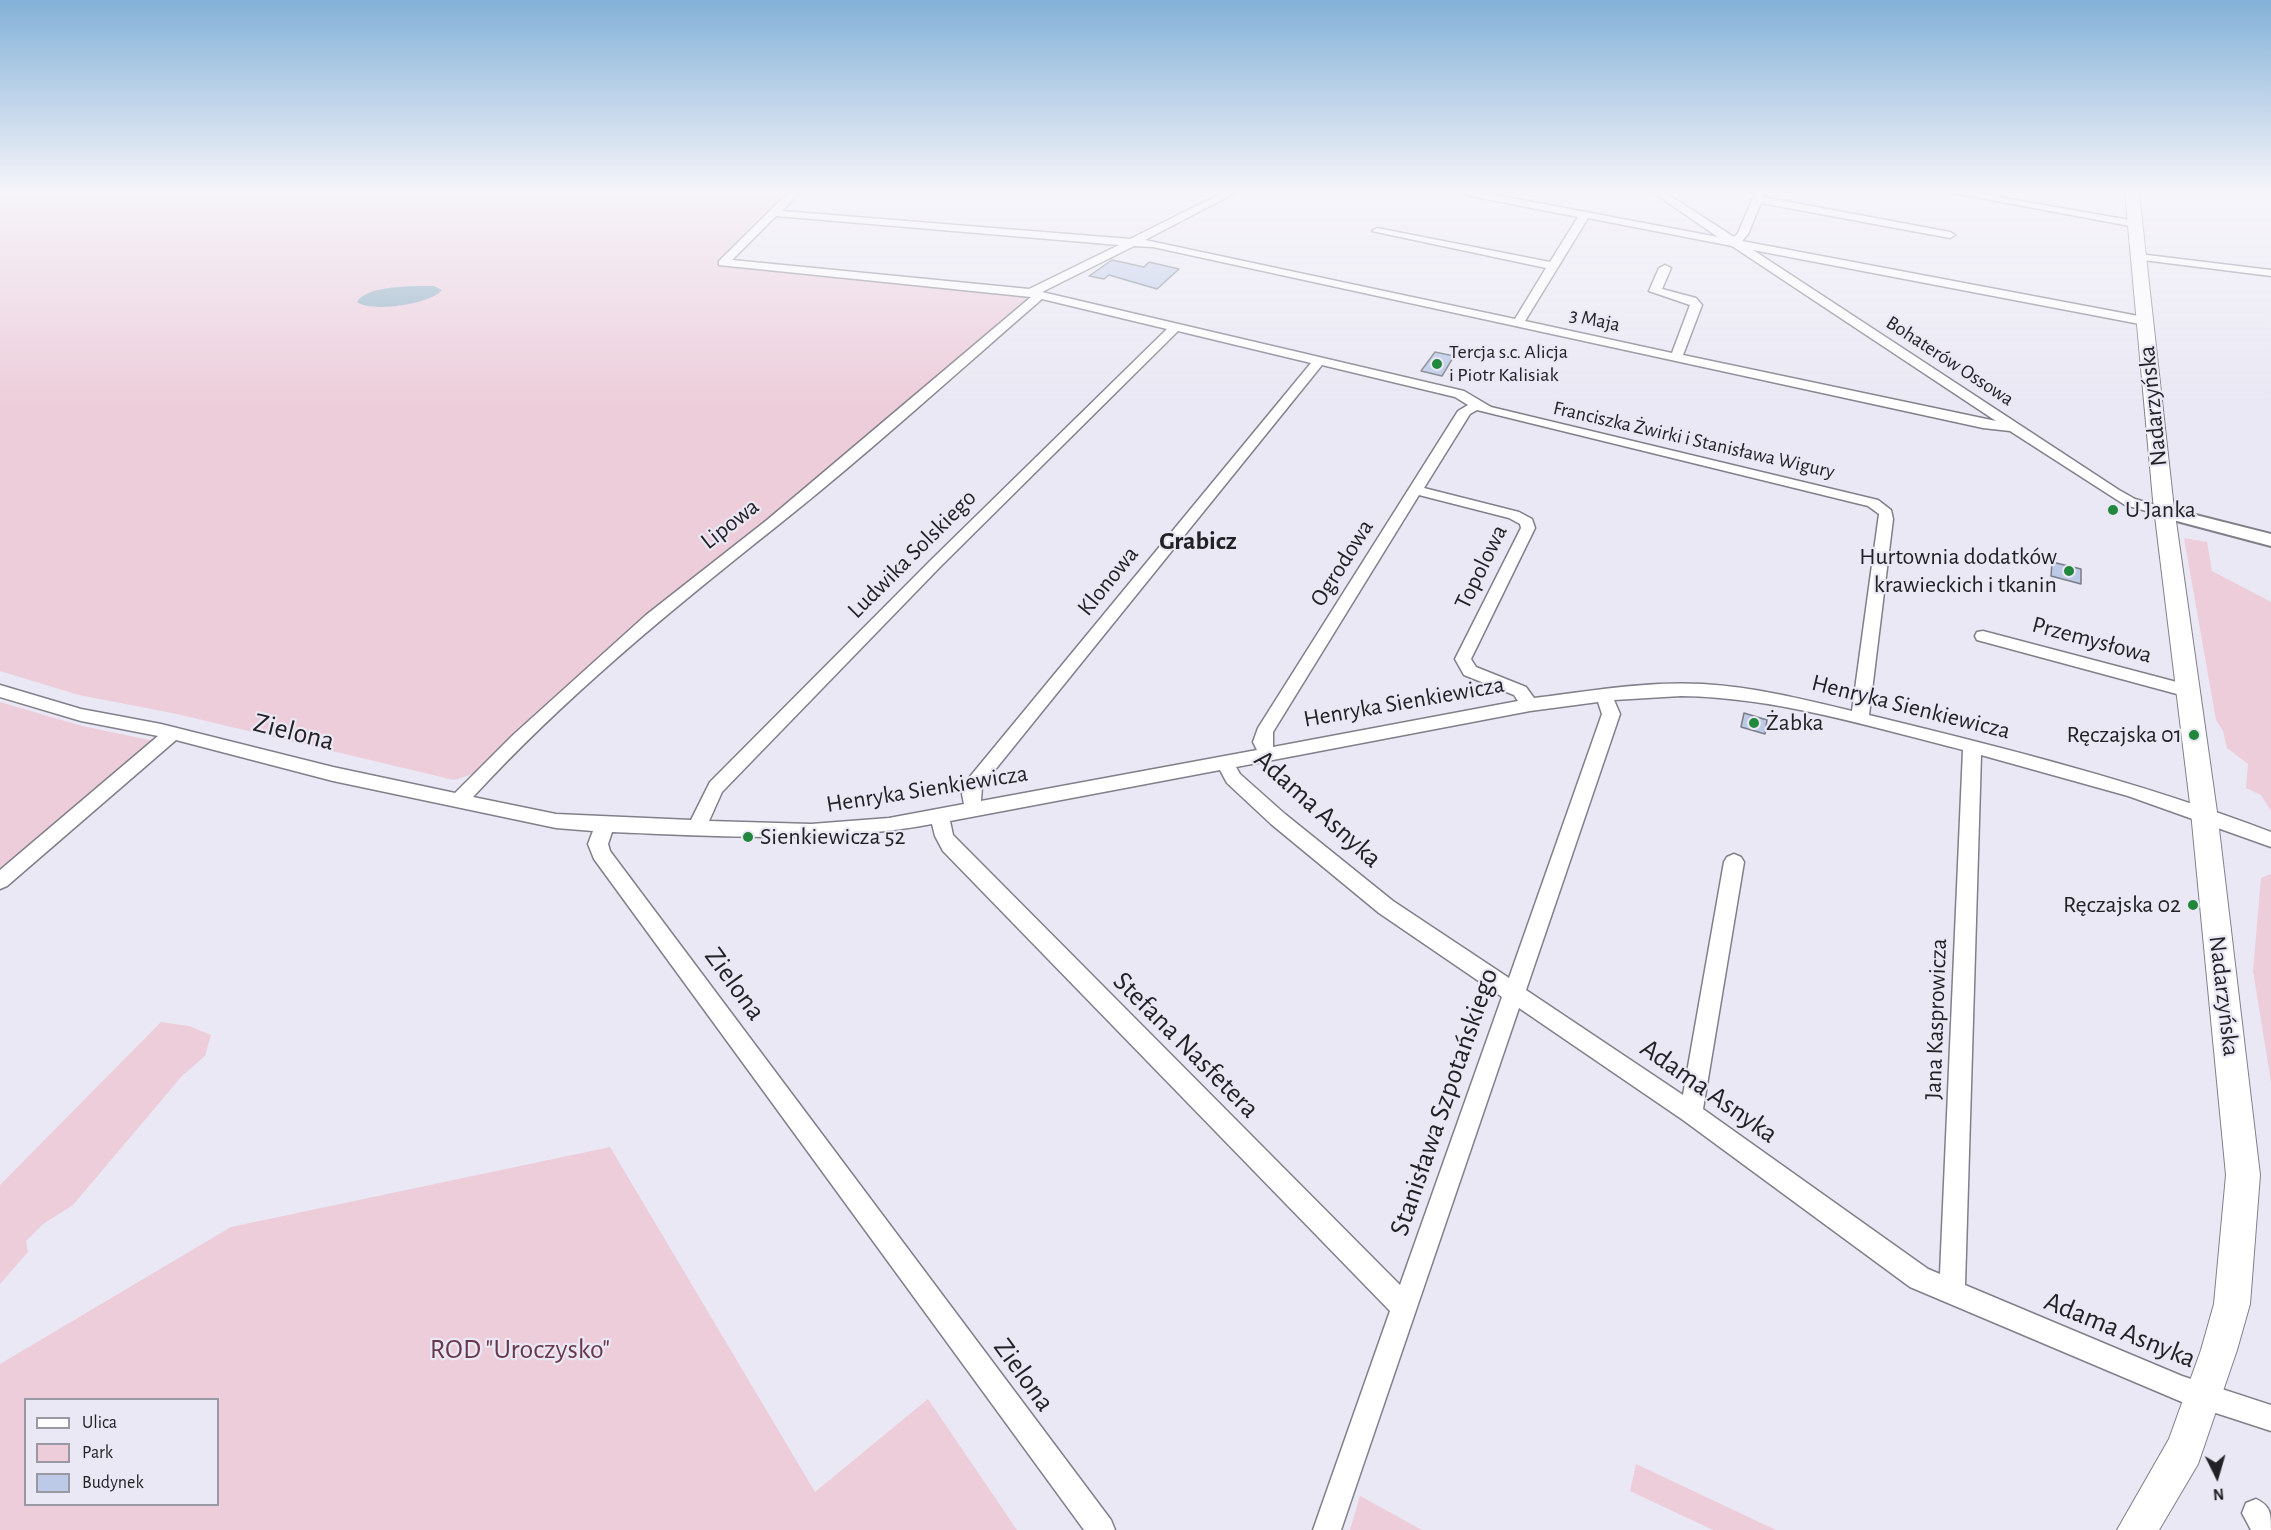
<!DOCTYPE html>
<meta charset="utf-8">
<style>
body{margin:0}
#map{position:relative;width:2271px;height:1530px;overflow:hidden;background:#eae8f4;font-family:"Alegreya Sans",sans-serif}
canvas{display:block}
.legend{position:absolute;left:24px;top:1398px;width:195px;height:108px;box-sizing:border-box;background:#eae8f4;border:2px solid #9a98a2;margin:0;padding:8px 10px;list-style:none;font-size:18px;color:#222126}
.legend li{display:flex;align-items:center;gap:12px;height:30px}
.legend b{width:30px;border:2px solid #9a98a2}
.north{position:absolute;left:2187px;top:1446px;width:60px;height:60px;-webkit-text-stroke:4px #eae8f4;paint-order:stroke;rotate:175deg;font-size:16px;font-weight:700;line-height:24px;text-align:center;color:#222126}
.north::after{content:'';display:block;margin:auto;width:21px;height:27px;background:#222126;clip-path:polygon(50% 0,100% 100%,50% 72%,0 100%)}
</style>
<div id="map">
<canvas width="2271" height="1530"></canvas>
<ul class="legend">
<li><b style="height:8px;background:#fff"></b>Ulica</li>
<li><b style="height:16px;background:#edcdda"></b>Park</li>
<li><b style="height:16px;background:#bccae8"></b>Budynek</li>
</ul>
<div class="north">N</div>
</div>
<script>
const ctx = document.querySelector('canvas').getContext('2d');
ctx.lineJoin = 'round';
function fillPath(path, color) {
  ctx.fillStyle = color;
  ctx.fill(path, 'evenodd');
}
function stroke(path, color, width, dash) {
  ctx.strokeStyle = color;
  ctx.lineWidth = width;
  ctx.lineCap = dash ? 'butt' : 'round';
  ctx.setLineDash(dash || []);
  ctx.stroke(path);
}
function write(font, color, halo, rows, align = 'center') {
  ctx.font = font + ' "Alegreya Sans",sans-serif';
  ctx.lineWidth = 4.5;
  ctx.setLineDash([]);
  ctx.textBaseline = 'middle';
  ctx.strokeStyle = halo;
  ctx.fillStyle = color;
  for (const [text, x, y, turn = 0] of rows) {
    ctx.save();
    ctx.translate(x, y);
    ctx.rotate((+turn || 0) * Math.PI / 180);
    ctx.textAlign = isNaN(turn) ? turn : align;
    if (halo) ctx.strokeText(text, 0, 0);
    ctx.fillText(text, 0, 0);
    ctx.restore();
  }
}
const green = new Path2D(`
 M0 193H790L719 263 1034 296 473 774 454 780 177 714 79 695 0 671Z
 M2184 538 2207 542 2212 571 2271 602V811L2261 795 2246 788 2248 764 2227 748 2223 731 2216 720Z
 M0 702 82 726 159 742 20 859 14 857 0 868Z
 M2271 874V1082L2253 971 2261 878Z
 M161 1022 189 1026 211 1035 205 1056 182 1076 73 1205 43 1224 26 1241 28 1252 0 1284V1185Z
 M610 1147 815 1492 928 1399 1017 1530H0V1364L231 1227ZM26 1400H218V1504H26Z
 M1636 1464 1776 1530H1713L1630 1491Z
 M1360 1496 1422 1530H1350Z`);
const water = new Path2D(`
 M434 286 442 290C431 304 372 313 357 302 366 285 416 286 434 286Z`);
const building = new Path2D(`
 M1112 260 1144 267 1149 262 1179 269 1157 289 1109 275 1104 279 1089 276Z
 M1435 352 1454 356 1442 376 1421 371Z
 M2052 562 2081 569V584L2051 576Z
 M1744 713 1767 720 1765 734 1741 727Z`);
const minor = new Path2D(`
 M788 193H799L782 211 1130 239 1222 193H1235L1145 240 1515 319 1546 268 1372 231 1377 228 1550 262 1578 217 1470 196 1465 193H1485L1718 237 1654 193H1666L1734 237 1738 233 1755 193H1765L1763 197 1950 232 1955 235 1950 238 1761 203 1748 234 1742 241 2149 318V324L2145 325 1753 250 2119 490 2135 499 2169 509 2171 512 2169 515 2164 516 2125 505 2010 431 1983 428 1153 247 1134 246 1042 292 1464 391 1491 407 1878 500 1891 510 1893 519 1869 715C2005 748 2140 782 2271 832V847L2128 796 1981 755 1965 1285 2182 1376 2271 1405V1431L2182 1402 1910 1287 1683 1120 1519 1008 1341 1530H1313L1390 1311 943 851 935 836 932 824C826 844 719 836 612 832L608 844 610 851 1111 1520 1115 1530H1084L594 859 588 844 593 831 556 828 333 781 176 740 7 886 0 889V870L158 736 81 721 0 697V685L81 709 161 724 333 767 455 793 513 735 646 615 767 520 1031 297 719 265V261ZM776 216 1119 245 1029 289 732 260ZM1588 218 1732 246 1996 421 1683 355 1702 305 1696 298 1662 289 1671 268 1665 265 1659 268 1649 291 1690 305 1672 353 1525 321ZM1042 299 1167 329 931 560 710 782 691 820 556 814 473 797C565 697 671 610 777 526 868 454 954 375 1042 299ZM1178 331 1311 363 968 779 962 794 964 804 889 818 811 824 709 821 722 792 941 566ZM1322 365 1455 397 1468 405 1458 411 1258 728 1253 742 1257 750 981 801 982 786ZM1477 410 1868 506 1879 514 1852 711C1803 699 1754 687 1703 684 1647 681 1590 691 1534 698L1526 687 1476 667 1471 659 1535 528 1532 519 1519 512 1424 488 1470 414ZM1419 495 1509 518 1520 524 1521 528 1455 659 1464 675 1514 695 1518 701 1273 747V732ZM1681 696C1776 697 1871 727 1963 750L1940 1274 1928 1269 1703 1109 1744 862 1741 857 1734 854 1727 857 1724 862 1683 1095 1526 990 1620 714 1614 700ZM1598 702 1602 714 1509 978 1393 901 1285 814 1240 774 1236 767 1530 711ZM1220 770 1227 783 1271 824 1379 913 1502 997 1400 1285 953 835 950 821Z
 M1954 193H1975L2135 221 2140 224 2135 227Z
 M2139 254 2271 270V276L2135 259V255Z
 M1983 631 2188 685 2197 691 2188 697 1977 640 1975 636 1977 632Z
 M2256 1499C2271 1506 2271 1514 2271 1530H2251L2242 1513 2246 1503Z`);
const tertiary = new Path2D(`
 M2164 507 2271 534V546L2158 516 2155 512 2158 508Z`);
const secondary = new Path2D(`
 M2125 193H2139L2173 500 2217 812 2260 1175 2250 1304 2237 1350 2198 1464 2159 1530H2117L2169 1439 2201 1350 2214 1304 2226 1175 2191 812 2153 500Z`);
const markers = [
 [1437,364,6,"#21873c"],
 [2113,510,6,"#21873c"],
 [2069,571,6,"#21873c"],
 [1754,723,6,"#21873c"],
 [2194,735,6,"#21873c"],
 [748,837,6,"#21873c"],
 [2193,905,6,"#21873c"]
];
const farStreetnames = [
 ["3 Maja",1595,320,12],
 ["Bohaterów Ossowa",1950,361,33],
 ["Franciszka Żwirki i Stanisława Wigury",1694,440,13]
];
const farPoinames = [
 ["Tercja s.c. Alicja",1449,352],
 ["i Piotr Kalisiak",1449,375]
];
const streetNames = [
 ["Nadarzyńska",2153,406,-96],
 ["Lipowa",730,524,-38],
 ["Ludwika Solskiego",912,554,-45],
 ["Ogrodowa",1342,563,-58],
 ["Topolowa",1481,567,-64],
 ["Klonowa",1108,581,-51],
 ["Przemysłowa",2092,640,15],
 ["Henryka Sienkiewicza",1404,702,-10],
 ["Henryka Sienkiewicza",1911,707,14],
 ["Henryka Sienkiewicza",927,789,-9],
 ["Nadarzyńska",2224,996,83],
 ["Jana Kasprowicza",1936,1019,-88]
];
const poiNames = [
 ["U Janka",2125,510],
 ["Hurtownia dodatków",2057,557,"right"],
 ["krawieckich i tkanin",2057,585,"right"],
 ["Żabka",1766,723],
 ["Ręczajska 01",2182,735,"right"],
 ["Sienkiewicza 52",760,837],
 ["Ręczajska 02",2181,905,"right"]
];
const neighbourhoodNames = [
 ["Grabicz",1198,541]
];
const nearStreetnames = [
 ["Zielona",294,732,14],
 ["Adama Asnyka",1318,809,42],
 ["Zielona",735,984,54],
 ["Stefana Nasfetera",1186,1045,45],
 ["Adama Asnyka",1709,1091,35],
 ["Stanisława Szpotańskiego",1444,1102,-71],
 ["Adama Asnyka",2120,1330,22],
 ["Zielona",1024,1375,54]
];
const nearParknames = [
 ["ROD \"Uroczysko\"",520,1350]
];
fillPath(green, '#edcdda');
fillPath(water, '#8dadc0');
fillPath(building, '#bccae8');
stroke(building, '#797e88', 1.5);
stroke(minor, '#817f8a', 3);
stroke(tertiary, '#817f8a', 4);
stroke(secondary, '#817f8a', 2);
fillPath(minor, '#fff');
fillPath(tertiary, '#fff');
fillPath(secondary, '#fff');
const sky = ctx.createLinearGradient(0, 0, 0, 407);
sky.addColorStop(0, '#83b1d8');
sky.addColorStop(0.47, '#f6f5fa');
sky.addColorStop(1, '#f6f5fa00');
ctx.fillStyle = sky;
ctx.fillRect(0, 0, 2271, 407);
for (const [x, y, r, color] of markers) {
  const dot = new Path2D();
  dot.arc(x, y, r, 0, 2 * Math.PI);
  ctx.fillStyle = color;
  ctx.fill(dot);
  stroke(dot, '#eae8f4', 2);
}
write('20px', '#222126', '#eae8f4', farStreetnames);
write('20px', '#222126', '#eae8f4', farPoinames, 'left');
write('24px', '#222126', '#eae8f4', streetNames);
write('24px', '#222126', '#eae8f4', poiNames, 'left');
write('bold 26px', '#222126', '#eae8f4', neighbourhoodNames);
write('28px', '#222126', '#eae8f4', nearStreetnames);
write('28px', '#69384e', '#eae8f4', nearParknames);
</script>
